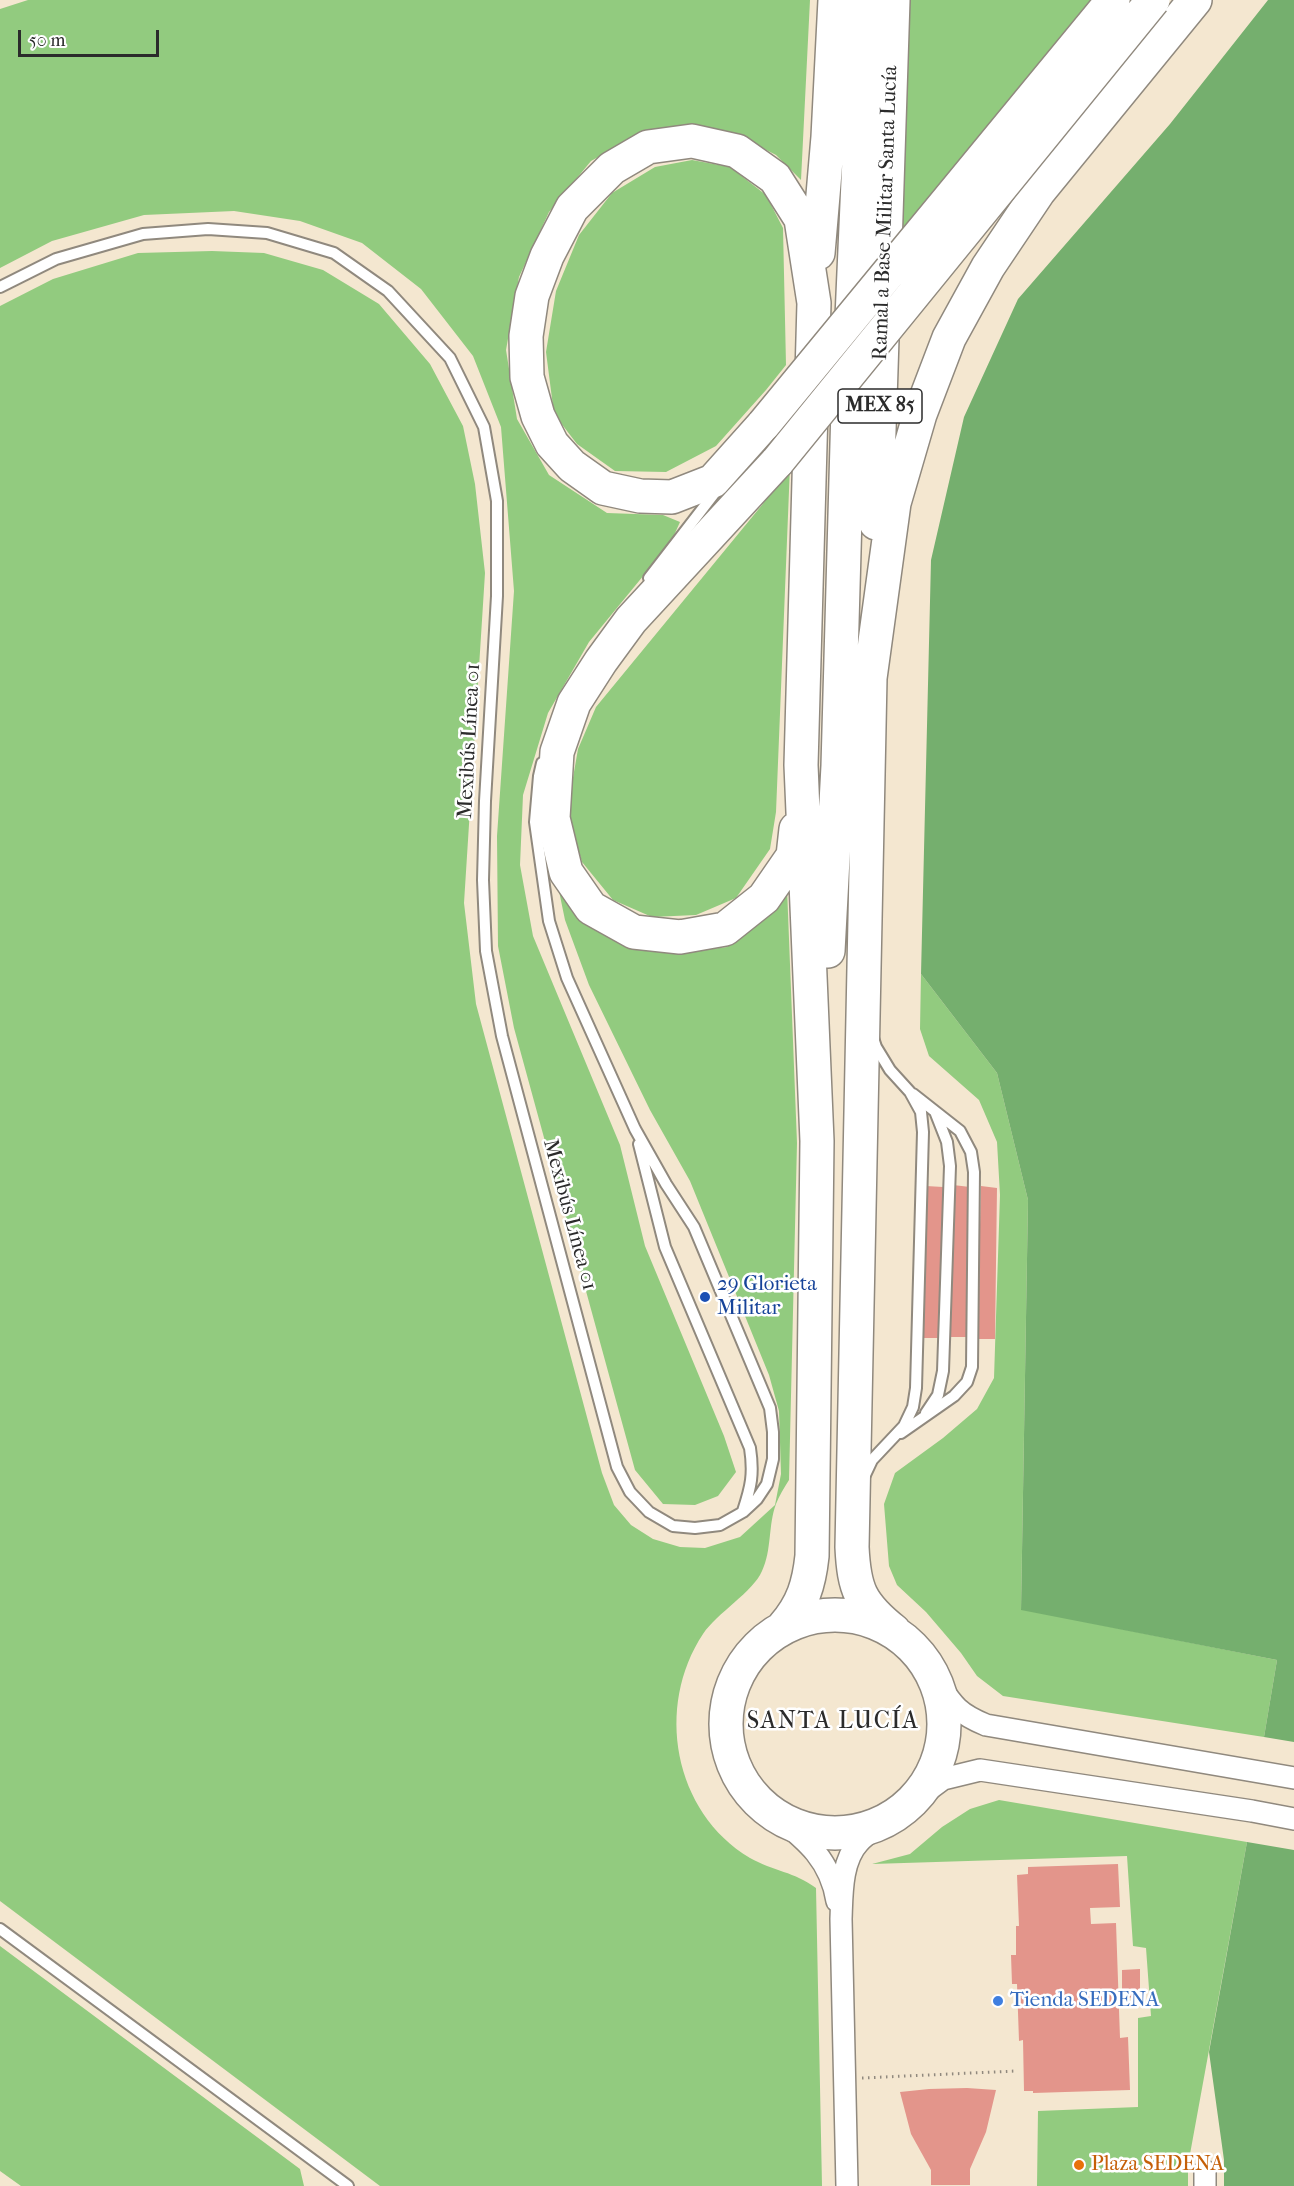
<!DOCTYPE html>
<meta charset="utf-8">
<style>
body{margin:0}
#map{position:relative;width:1294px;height:2186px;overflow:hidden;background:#f4e7d0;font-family:"IM FELL French Canon",serif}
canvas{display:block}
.scale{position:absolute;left:18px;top:30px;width:141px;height:27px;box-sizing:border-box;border:3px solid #2b2b2b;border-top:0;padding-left:8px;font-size:18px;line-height:21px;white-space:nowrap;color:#2b2b2b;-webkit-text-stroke:4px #fff;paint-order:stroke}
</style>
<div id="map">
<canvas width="1294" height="2186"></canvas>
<div class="scale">50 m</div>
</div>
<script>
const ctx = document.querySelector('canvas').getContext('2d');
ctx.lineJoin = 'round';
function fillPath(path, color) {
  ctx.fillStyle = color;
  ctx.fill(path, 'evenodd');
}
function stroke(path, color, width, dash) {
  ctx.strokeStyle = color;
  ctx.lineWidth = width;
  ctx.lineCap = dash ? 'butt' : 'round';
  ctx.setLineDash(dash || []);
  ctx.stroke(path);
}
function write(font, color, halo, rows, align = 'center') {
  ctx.font = font + ' "IM FELL French Canon",serif';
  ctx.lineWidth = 5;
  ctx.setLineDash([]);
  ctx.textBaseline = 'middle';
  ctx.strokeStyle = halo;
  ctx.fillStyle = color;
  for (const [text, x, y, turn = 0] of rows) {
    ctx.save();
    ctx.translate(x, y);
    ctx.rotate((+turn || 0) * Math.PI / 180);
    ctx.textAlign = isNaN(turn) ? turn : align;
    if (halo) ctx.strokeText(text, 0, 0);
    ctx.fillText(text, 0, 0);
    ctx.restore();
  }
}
const green = new Path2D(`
 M28 0H810L801 180 776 155 741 137 638 135 591 161 549 212 519 277 506 350 517 419 549 475 607 513 663 515 680 522 671 542 589 642 548 713 523 795 520 865 533 936 620 1145 645 1246 724 1436 736 1472 718 1496 695 1505 663 1504 635 1470 514 1028 498 946 497 836 514 591 501 427 473 356 421 289 362 243 300 221 234 211 144 215 52 241 0 268V9Z
 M906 0H1091L898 237Z
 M692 160 730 167 766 195 783 228 786 365 766 390 716 446 666 472 615 471 577 444 554 414 546 352 556 291 579 235 612 193 655 167Z
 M212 251 264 253 323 270 379 304 430 364 463 426 475 484 485 573 464 903 476 1004 602 1473 614 1505 631 1525 653 1539 680 1547 705 1548 740 1537 775 1505 781 1474 779 1411 769 1375 690 1181 650 1110 589 985 565 920 559 891 581 916 678 953 727 947 774 911 787 888 797 1143 789 1480C784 1488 779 1496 776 1504 768 1525 772 1550 762 1571 753 1592 717 1613 703 1634 655 1706 673 1812 750 1858 773 1871 795 1872 816 1888L822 2186H380L0 1901V306L53 279 138 253Z
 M790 466 776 812 770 849 736 898 696 915 652 917 613 900 582 862 567 812 578 749 596 707 762 505Z
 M921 974 997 1073 1028 1200 1021 1609 1277 1660 1264 1737 1003 1696 977 1676 961 1653 926 1612 897 1585 889 1566 884 1504 895 1473 943 1438 977 1409 994 1378 1000 1195 997 1142 979 1100 929 1056 920 1029Z
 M999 1800 1247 1842 1188 2165V2186H1037L1038 2111 1138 2107V2018L1151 2016 1146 1948 1133 1946 1127 1856 872 1864 910 1854 942 1827 970 1809Z
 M0 1946 300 2169 304 2186H21L0 2171Z`);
const forest = new Path2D(`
 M1268 0H1294V1742L1264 1737 1277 1660 1021 1610 1028 1200 997 1073 921 974 931 560 964 417 1018 299 1170 124Z
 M1247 1842 1294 1850V2186H1224V2160L1209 2052Z`);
const building = new Path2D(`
 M953 1185 970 1187 968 1337H950Z
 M926 1186 943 1187 940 1338H923Z
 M981 1186 997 1188 995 1339H977Z
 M1118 1864 1120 1907 1090 1908 1091 1924 1116 1923 1120 2038 1128 2037 1130 2090 1033 2093V2091H1024L1023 2040 1019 2041 1017 1984H1012L1011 1955H1016V1926H1019L1017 1875 1028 1874V1867Z
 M1140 1969V1997L1122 1998V1970Z
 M967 2088 996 2090 986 2132 970 2169V2185H931V2170L911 2134 900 2092 929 2089Z`);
const path = new Path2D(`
 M862 2078 1016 2071`);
const lane = new Path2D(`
 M0 287 56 259 143 234 208 229 267 233 334 253 388 291 450 358 484 427 497 501V596L485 801 483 880 486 951 502 1036 617 1467 630 1492 649 1512 673 1526 695 1528 720 1525 743 1512 757 1499 767 1484 773 1459V1432L770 1408 694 1227 666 1184 635 1129 567 978 549 921 535 822 539 776 542 763
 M649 578 717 490
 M639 1144 665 1247 750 1448C754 1474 751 1487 743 1511
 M926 1413 938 1395 943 1371 950 1166 947 1142 936 1114
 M901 1433 954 1396 967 1382 972 1367 974 1172 971 1152 960 1131 913 1094
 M864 1477 872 1460 904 1426 913 1407 916 1388 923 1132 921 1112 910 1092 890 1070 876 1047 873 1038
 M0 1929 348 2186`);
const street = new Path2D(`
 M936 1680C953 1705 957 1713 986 1725L1294 1778
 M912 1802 943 1779 980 1770 1252 1811 1294 1819
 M770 1811C803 1838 830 1857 837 1901
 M1205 2171V2186
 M847 2186 841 1919C842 1895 841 1861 859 1842 866 1834 877 1828 885 1821`);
const primary = new Path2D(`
 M818 253 828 137 835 0
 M764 424 713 481 672 497 640 496 603 488 572 466 552 444 538 416 527 377 526 336 532 296 547 256 572 208 612 168 648 147 692 141 737 151 775 178 801 219 814 303 801 765 817 1141 812 1556C809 1584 803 1604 784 1626
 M778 461 631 620 601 661 574 703 557 752 553 818 566 872 591 908 634 932 680 937 725 929 764 898 793 856 796 829
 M876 523 893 0
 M828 951 838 766 848 408 866 0
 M726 1724a109 109 0 1 1 218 0a109 109 0 1 1-218 0Z
 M894 1631C860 1604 854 1589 852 1547L870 678 894 503 920 414 949 338 988 267 1039 191 1195 0`);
const primaryBridge = new Path2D(`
 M764 424 1113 0
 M778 461 1153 0`);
const markers = [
 [705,1297,6,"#1a4fb4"],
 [998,2001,6,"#3f7fe0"],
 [1079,2165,6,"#e8710a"]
];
const shields = [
 [880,406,84]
];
const shieldNames = [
 ["MEX 85",880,406]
];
const streetNames = [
 ["Ramal a Base Militar Santa Lucía",886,213,-88],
 ["Mexibús Línea 01",470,741,-87],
 ["Mexibús Línea 01",569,1215,75]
];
const transitNames = [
 ["29 Glorieta",717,1285],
 ["Militar",717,1309]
];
const shopNames = [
 ["Tienda SEDENA",1010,2001]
];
const foodNames = [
 ["Plaza SEDENA",1091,2165]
];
const quarterNames = [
 ["SANTA LUCÍA",833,1722]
];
fillPath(green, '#92cb7f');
fillPath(forest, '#75af6e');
fillPath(building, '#e3958b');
stroke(lane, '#90897e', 14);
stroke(street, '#90897e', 24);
stroke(primary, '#90897e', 36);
stroke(path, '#90897e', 3, [1.5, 4.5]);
stroke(lane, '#fff', 10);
stroke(street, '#fff', 21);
stroke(primary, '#fff', 33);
stroke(primaryBridge, '#90897e', 36, []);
stroke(primaryBridge, '#fff', 33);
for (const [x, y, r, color] of markers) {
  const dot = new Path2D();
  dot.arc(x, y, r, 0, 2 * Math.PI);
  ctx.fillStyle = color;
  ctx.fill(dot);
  stroke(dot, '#fff', 2);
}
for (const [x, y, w] of shields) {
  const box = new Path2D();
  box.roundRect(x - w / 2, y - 17, w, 34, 4.5);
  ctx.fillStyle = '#fff';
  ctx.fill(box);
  stroke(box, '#2b2b2b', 1.5);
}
write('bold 20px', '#2b2b2b', null, shieldNames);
write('21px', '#2b2b2b', '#fff', streetNames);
write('21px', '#164399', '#fff', transitNames, 'left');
write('21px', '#366cbe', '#fff', shopNames, 'left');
write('21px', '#c56008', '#fff', foodNames, 'left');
ctx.letterSpacing = '1.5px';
write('24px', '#2b2b2b', '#fff', quarterNames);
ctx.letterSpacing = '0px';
</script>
